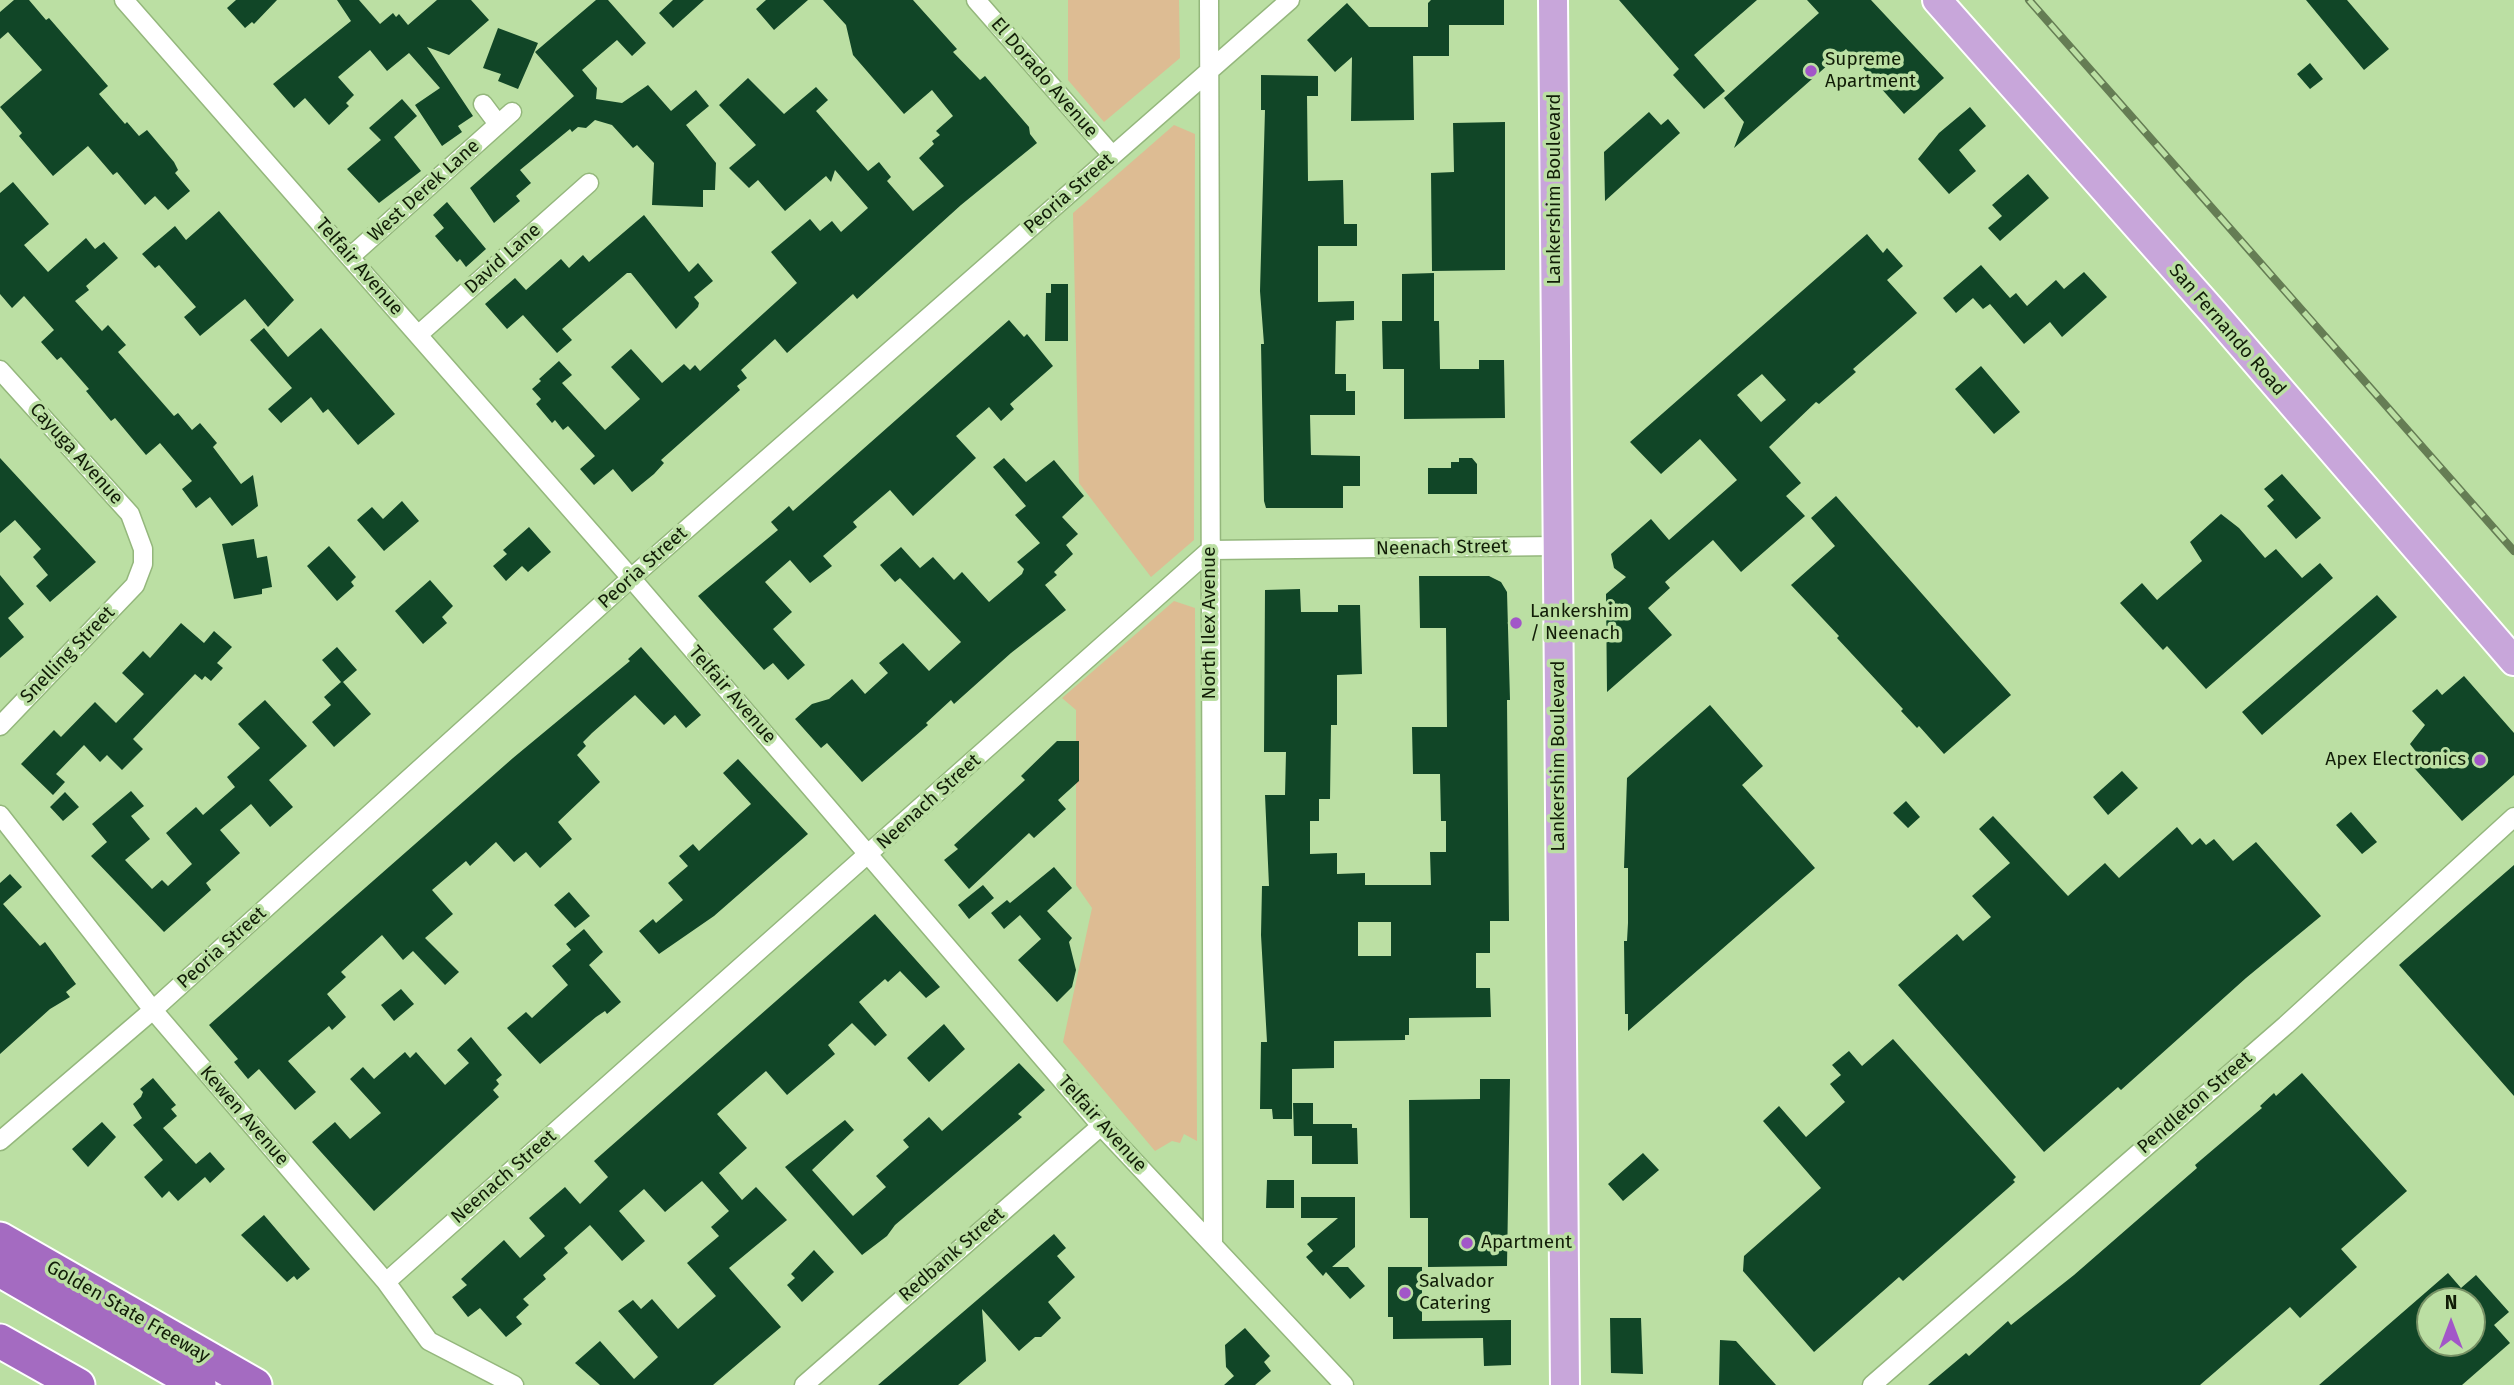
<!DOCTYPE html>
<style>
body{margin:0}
#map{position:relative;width:2514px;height:1385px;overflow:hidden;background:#bbdfa3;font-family:"Fira Sans",sans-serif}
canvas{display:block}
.north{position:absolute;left:2416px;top:1287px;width:70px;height:70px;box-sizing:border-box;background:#bbdfa3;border:2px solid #779165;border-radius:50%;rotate:0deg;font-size:19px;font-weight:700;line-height:28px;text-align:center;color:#111d07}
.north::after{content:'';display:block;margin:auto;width:24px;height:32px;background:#a256c8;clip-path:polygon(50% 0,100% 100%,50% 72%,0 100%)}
</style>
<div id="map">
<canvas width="2514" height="1385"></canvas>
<div class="north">N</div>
</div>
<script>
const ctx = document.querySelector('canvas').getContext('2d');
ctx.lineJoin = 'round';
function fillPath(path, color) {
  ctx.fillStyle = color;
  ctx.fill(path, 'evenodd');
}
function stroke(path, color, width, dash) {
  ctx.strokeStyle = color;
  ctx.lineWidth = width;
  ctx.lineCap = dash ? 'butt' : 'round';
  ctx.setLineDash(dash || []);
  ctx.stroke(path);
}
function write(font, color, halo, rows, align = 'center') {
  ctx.font = font + ' "Fira Sans",sans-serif';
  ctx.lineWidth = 7;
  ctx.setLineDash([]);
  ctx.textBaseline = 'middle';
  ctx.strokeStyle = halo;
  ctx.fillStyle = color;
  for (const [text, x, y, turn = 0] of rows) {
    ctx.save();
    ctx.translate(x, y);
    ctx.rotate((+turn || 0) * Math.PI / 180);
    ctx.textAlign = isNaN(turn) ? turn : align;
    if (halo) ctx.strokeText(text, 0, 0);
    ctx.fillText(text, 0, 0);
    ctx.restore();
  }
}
const green = new Path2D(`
 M1068 0H1179L1180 58 1104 122 1068 80Z
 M1174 125 1195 134 1194 530V540L1151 577 1079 483 1073 213Z
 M1174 601 1195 608 1197 1141 1184 1134 1180 1143 1172 1141 1155 1151 1063 1042 1092 908 1076 885V710L1062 698Z`);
const building = new Path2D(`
 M14 0H29L46 20 49 18 108 86 99 94 125 124 127 122 139 136 147 130 174 162 178 170 175 173 190 191 168 210 155 196 145 205 117 172 113 175 88 146 53 176 19 136 22 133 0 107 42 70 8 32 0 39V12Z
 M236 0H277L254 24 252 22 245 28 227 8Z
 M337 0H359L380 24 393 13 396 17 399 14 408 25 437 0H471L489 20 449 55 427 47 473 116 458 126 462 132 442 146 415 105 440 88 409 53 387 71 370 50 338 77 354 95 346 103 349 106 329 125 305 98 294 108 273 84 351 21Z
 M596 0H608L646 43 632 56 617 40 582 70 597 88 596 99 622 103 648 85 671 111 696 90 709 106 686 125 716 163 715 190H703V207L652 205 654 163 637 145 633 148 612 125 595 120 586 128 578 127 572 132 570 129 520 170 531 183 516 196 520 201 494 223 470 188 574 96 535 52Z
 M673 0H704L673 28 659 13Z
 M766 0H808L774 30 756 9Z
 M823 0H913L957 49 953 52 980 80 985 76 1029 127 1030 134 1037 143 961 205 857 299 853 294 787 353 775 339 741 370 747 378 737 386 740 390 661 460 664 463 654 474 632 492 613 469 594 485 580 469 595 456 568 426 563 430 555 420 552 423 536 404 541 399 532 389 541 381 539 379 559 361 572 375 562 383 605 430 640 399 611 367 631 349 662 383 684 364 690 370 695 365 700 371 797 283 771 252 810 219 820 231 832 221 841 232 868 208 835 170 831 182 826 176 785 211 758 180 749 188 729 168 756 145 719 105 748 78 784 114 816 87 828 100 816 111 868 171 879 162 891 177 887 181 913 211 944 186 919 158 934 144 932 141 940 135 936 131 953 116 932 90 904 114 853 55 846 25Z
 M1431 0H1504V25H1449V56H1413L1414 120 1351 121 1352 57 1335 72 1307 40 1347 3 1369 27H1428V3Z
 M1619 0H1757L1694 55 1725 91 1704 109 1673 75 1679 69Z
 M1807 0H1871L1944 78 1904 114 1846 49 1734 148 1744 122 1724 98 1819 13Z
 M2306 0H2347L2389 49 2364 70Z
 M498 28 538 43 518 89 498 81 501 74 483 68Z
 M2310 63 2323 79 2310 89 2297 74Z
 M1261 75 1318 76V96H1307L1308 181 1343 180 1344 224H1357V246H1318V302L1354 301V320L1336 321 1335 374H1346V391H1355V415H1310L1311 455 1360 456V486H1343V508H1266L1264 501 1261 344H1264L1260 291 1265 110H1261Z
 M402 99 417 116 394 137 421 171 379 203 347 169 381 140 369 128Z
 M1970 107 1986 126 1959 150 1976 171 1949 194 1918 159 1939 133Z
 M1649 112 1661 125 1668 119 1680 133 1605 201 1604 152Z
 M1505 122V270L1432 271 1431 173 1454 172 1453 123Z
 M2028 174 2049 198 2000 241 1988 228 2002 216 1992 205Z
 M13 182 49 224 24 245 48 272 86 238 95 249 104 242 118 258 86 286 89 290 75 301 102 331 108 325 126 345 118 352 174 416 178 413 192 430 200 423 217 443 213 447 241 484 253 475 258 506 232 526 210 497 196 508 182 489 192 481 160 443 146 455 115 418 111 421 86 391 89 389 61 357 57 360 41 342 54 330 24 296 12 308 0 294V193Z
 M447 202 486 249 466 267 460 259 457 262 435 236 444 228 433 215Z
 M219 211 294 300 268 327 245 299 200 336 184 317 196 307 159 265 155 268 142 254 175 226 186 240Z
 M644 215 689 272 698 263 713 281 694 297 699 303 698 307 676 329 631 273H627L562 329 572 340 557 353 523 315 507 329 485 304 515 278 526 290 561 259 569 268 583 255 589 262Z
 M1867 234 1883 253 1887 248 1903 266 1887 280 1917 313 1853 369 1856 372 1819 404 1816 402 1769 447 1801 483 1786 496 1805 516 1741 572 1713 540 1665 582 1670 588 1648 608 1672 635 1607 692 1606 594 1626 577 1614 568 1611 554 1651 519 1669 540 1737 480 1700 439 1661 474 1630 442ZM1762 374 1786 400 1761 422 1737 395Z
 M1981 265 2010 298 2016 293 2027 306 2056 280 2064 289 2084 272 2107 297 2062 337 2050 322 2024 344 1990 304 1983 309 1973 298 1956 313 1943 298Z
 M1434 273V321H1439L1440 369H1479V360H1504L1505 418 1404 419V369H1383L1382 321H1402V274Z
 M1051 284H1068V341H1045L1046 293H1051Z
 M1009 320 1024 337 1027 334 1053 366 1010 404 1014 409 1001 421 989 407 956 436 976 458 913 516 890 490 853 522 857 527 823 556 832 566 810 583 790 560 765 582 792 612 773 629 805 665 788 680 773 663 764 670 698 596 778 530 771 522 789 506 793 511Z
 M264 328 288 357 321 328 395 414 358 445 328 409 323 413 311 397 281 423 268 409 292 388 250 340Z
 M1981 366 2020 412 1994 434 1955 389Z
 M0 458 96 562 50 602 36 586 48 575 33 557 41 549 15 520 0 533Z
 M1004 458 1026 482 1054 460 1084 496 1062 517 1078 534 1066 545 1073 554 1054 572 1057 575 1045 585 1066 610 1011 653 954 704 951 700 926 723 928 725 862 782 827 743 821 748 795 719 812 704 829 699 852 679 865 694 888 673 879 663 903 643 929 671 961 642 900 578 895 582 880 565 901 547 920 568 933 557 954 580 962 572 989 602 1022 574 1024 569 1017 562 1040 543 1015 515 1026 506 993 467Z
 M1459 458H1472L1477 464V494H1428V468H1451V462H1459Z
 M2282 474 2321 518 2296 539 2267 506 2274 500 2264 489Z
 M1836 496 2011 695 1944 754 1919 726 1917 728 1901 711 1903 709 1837 638 1839 636 1791 585 1835 546 1811 518Z
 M402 501 419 521 384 551 357 520 372 507 383 519Z
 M2221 514 2239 528 2265 558 2276 549 2302 578 2320 563 2333 578 2206 689 2167 646 2163 650 2120 603 2142 583 2157 600 2202 561 2190 542Z
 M529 527 551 552 528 572 522 566 506 581 493 566 507 554 503 550Z
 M254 539 257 558 267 556 272 587 262 589V594L234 599 222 544Z
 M329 546 356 577 351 582 354 586 337 601 307 566Z
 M0 575 24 604 8 618 24 637 0 658Z
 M1419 576H1489L1501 582 1507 592 1510 700H1507L1509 921H1490V953H1476V988H1490L1491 1017 1409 1018V1035H1405V1040L1334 1041V1068L1292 1069V1119H1273L1272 1109H1260L1261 1042H1267L1261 935 1262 886H1269L1265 795H1285L1286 752H1264L1265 590 1300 589 1301 612H1338V605H1360L1362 674 1337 675V725H1331L1330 799H1319V821H1310V854L1337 853V874L1365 873V885H1431L1430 852H1446V821H1441L1440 774H1413L1412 727H1447L1446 628H1420ZM1358 922H1391V956H1358Z
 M430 580 453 606 442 617 447 623 423 644 395 611Z
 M2377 595 2397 617 2262 735 2242 712Z
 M181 623 204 643 214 631 232 647 217 663 223 668 211 681 205 676 202 680 195 674 133 739 143 749 122 770 107 755 100 762 84 745 56 774 65 782 53 795 21 764 54 730 61 737 95 702 116 723 144 694 122 673 143 651 150 658Z
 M337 647 357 670 343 682 371 714 334 747 312 722 331 705 324 697 341 682 322 660Z
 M641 647 701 715 686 728 675 715 664 725 635 695 592 733 583 742 586 746 577 755 600 782 558 822 572 839 540 868 526 852 514 862 496 842 470 866 466 861 432 890 453 914 425 938 459 972 445 985 413 951 403 960 382 935 341 972 346 977 327 994 346 1017 332 1030 329 1026 288 1061 316 1092 295 1110 259 1069 248 1079 234 1062 238 1059 209 1025 513 758 630 661 628 659Z
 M2464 676 2514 733V775L2462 821 2408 761 2417 753 2410 744 2425 725 2412 711 2437 689 2442 695Z
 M265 700 307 746 269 780 293 807 270 827 251 804 220 830 240 853 206 883 211 890 164 932 91 856 107 842 92 824 131 791 144 806 131 816 150 839 125 860 152 889 162 880 168 886 192 864 166 833 196 807 203 815 235 787 227 777 260 748 238 724Z
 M1710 705 1763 766 1742 785 1815 868 1628 1031V1014H1625L1624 941H1627L1628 923V868H1624L1627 778Z
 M1057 741H1079V781L1058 800 1066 809 1034 838 1029 833 969 889 944 860 958 849 954 845 1025 780 1021 776Z
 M738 759 808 834 714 916 659 954 639 931 653 919 656 923 683 900 668 883 688 866 679 856 693 844 699 851 751 804 723 773Z
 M2122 771 2138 788 2108 815 2093 797Z
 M65 792 79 807 63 821 50 807Z
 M1906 801 1920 817 1908 828 1893 813Z
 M2351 812 2377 842 2362 854 2336 825Z
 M1993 816 2068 896 2105 863 2119 878 2177 827 2192 845 2200 838 2206 845 2214 839 2233 861 2256 842 2321 916 2246 978 2121 1090 2118 1087 2044 1152 1898 985 1957 934 1963 941 1991 917 1972 896 2010 863 1979 829Z
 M2514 865V1096L2399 965Z
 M1054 867 1072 888 1047 911 1072 938 1069 942 1076 970 1072 987 1057 1002 1018 960 1041 939 1020 915 1004 929 991 913 1007 900 1010 903Z
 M10 874 22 887 3 904 40 946 45 942 76 984 66 992 70 997 50 1009 0 1054V883Z
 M983 885 994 898 969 919 958 905Z
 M569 892 590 916 575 928 554 905Z
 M875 914 940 987 926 998 900 971 888 982 885 979 859 1002 887 1035 875 1046 852 1023 828 1045 835 1054 787 1095 766 1071 717 1114 747 1148 719 1173 742 1200 756 1187 787 1220 729 1268 781 1327 713 1385H600L575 1363 600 1341 634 1379 658 1357 618 1311 633 1300 641 1309 652 1299 678 1329 716 1296 687 1263 719 1236 711 1227 729 1211 702 1181 665 1212 644 1189 619 1211 645 1241 622 1261 590 1225 564 1248 568 1253 543 1275 546 1279 523 1299 529 1305 516 1317 522 1324 506 1337 480 1308 468 1317 452 1297 467 1285 461 1279 504 1240 520 1258 545 1236 529 1218 565 1187 580 1204 608 1177 594 1161Z
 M584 929 603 952 589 965 621 1002 607 1014 605 1011 596 1017 540 1064 507 1028 526 1012 532 1018 568 985 552 966 571 950 566 944Z
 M401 989 414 1004 394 1021 381 1005Z
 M944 1024 965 1049 929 1082 907 1058Z
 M471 1037 502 1075 496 1080 499 1084 493 1090 499 1097 374 1211 312 1142 335 1122 350 1139 381 1113 350 1079 363 1067 374 1079 405 1052 410 1058 416 1052 445 1085 469 1063 457 1050Z
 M1893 1039 2016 1177 2013 1180 2015 1182 1903 1281 1899 1277 1814 1352 1743 1271 1744 1256 1821 1188 1763 1121 1779 1106 1806 1137 1845 1102 1830 1084 1841 1075 1832 1065 1849 1051 1862 1066Z
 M1019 1063 1045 1090 1018 1114 1022 1117 895 1225 887 1236 862 1255 785 1167 845 1120 854 1130 812 1170 853 1216 886 1187 876 1176 909 1147 903 1140 929 1117 942 1131Z
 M2302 1073 2407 1191 2341 1249 2357 1267 2300 1318 2290 1307 2200 1385H1928L1966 1353 1969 1356 2008 1321 2011 1325 2074 1275 2197 1168 2195 1165 2262 1108 2260 1106 2274 1093 2276 1096Z
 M153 1078 176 1105 171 1109 177 1116 163 1128 196 1164 210 1152 225 1169 210 1183 205 1177 178 1201 169 1191 162 1198 144 1177 163 1160 133 1125 142 1118 133 1104 141 1097 143 1092 140 1089Z
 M1480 1079H1510L1507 1266 1428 1267V1218H1410L1409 1100 1480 1099Z
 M1293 1103H1313V1124H1352V1128H1357L1358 1164H1312V1136H1294Z
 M102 1122 116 1137 88 1167 72 1149Z
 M1643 1153 1659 1170 1623 1201 1608 1184Z
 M1267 1180H1294V1208H1266Z
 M1301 1197H1355V1247L1332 1267H1348L1365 1286 1350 1299 1326 1272 1323 1276 1306 1257 1313 1251 1307 1244 1338 1218H1301Z
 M264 1215 310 1269 297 1280 294 1276 287 1282 241 1235Z
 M1054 1234 1066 1248 1057 1256 1075 1277 1048 1302 1061 1318 1041 1337H1035L1019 1351 982 1309 986 1361 958 1385H878Z
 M814 1250 834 1272 802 1302 787 1285 795 1278 791 1274Z
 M1388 1267H1422V1321L1511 1320V1365L1484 1366 1483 1338 1393 1339V1317H1388Z
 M2448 1273 2461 1288 2476 1275 2509 1312 2494 1325 2510 1343 2462 1385H2319ZM2430 1301H2472V1343H2430Z
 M1610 1318H1641L1643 1374 1611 1373Z
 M1245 1328 1270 1356 1264 1362 1271 1371 1255 1385H1224L1234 1376 1226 1367 1225 1345Z
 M1720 1340 1736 1341 1776 1385H1719Z`);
const street = new Path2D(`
 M124 0 631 578 1101 1126 1344 1385
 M976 0 1112 155
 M1209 0 1213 1245
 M483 104 498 124
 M350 257 512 112
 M418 335 589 183
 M0 370 130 514 143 549V564L135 585 0 726
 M0 815 153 1010 386 1282 429 1341 514 1385
 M0 1141 153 1010 631 578 1290 0
 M386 1282 1210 550 1557 546
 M804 1385 1101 1126
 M1872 1385 2286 1025 2514 817`);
const primary = new Path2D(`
 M1553 0 1565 1385
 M1937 0 2214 313 2514 661`);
const highway = new Path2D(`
 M0 1239 255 1385
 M0 1270 199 1385
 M0 1341 78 1385`);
const rail = new Path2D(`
 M2029 0 2514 551`);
const markers = [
 [1811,71,7,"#a256c8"],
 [1516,623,7,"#a256c8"],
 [2480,760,7,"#a256c8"],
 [1467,1243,7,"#a256c8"],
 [1405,1293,7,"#a256c8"]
];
const poiNames = [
 ["Supreme",1825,60],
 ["Apartment",1825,82],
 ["Lankershim",1530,612],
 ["/ Neenach",1530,634],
 ["Apex Electronics",2466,760,"right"],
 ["Apartment",1481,1243],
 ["Salvador",1419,1282],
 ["Catering",1419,1304]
];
const streetNames = [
 ["El Dorado Avenue",1044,78,49],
 ["Lankershim Boulevard",1555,189,-90],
 ["West Derek Lane",424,191,-42],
 ["Peoria Street",1069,194,-41],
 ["David Lane",503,259,-42],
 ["Telfair Avenue",359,267,49],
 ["San Fernando Road",2227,330,49],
 ["Cayuga Avenue",76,454,48],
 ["Neenach Street",1442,548,-1],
 ["Peoria Street",643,568,-42],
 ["North Ilex Avenue",1210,623,-90],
 ["Snelling Street",68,655,-46],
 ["Telfair Avenue",732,695,49],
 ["Lankershim Boulevard",1559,756,-90],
 ["Neenach Street",929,802,-42],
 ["Peoria Street",222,948,-42],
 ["Pendleton Street",2195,1103,-41],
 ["Kewen Avenue",244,1116,49],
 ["Telfair Avenue",1102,1124,48],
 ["Neenach Street",504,1177,-41],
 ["Redbank Street",952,1255,-41],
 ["Golden State Freeway",128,1312,30]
];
fillPath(green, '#ddbc93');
fillPath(building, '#114627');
stroke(street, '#94b77c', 21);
stroke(primary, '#fff', 32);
stroke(highway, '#fff', 37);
stroke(street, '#fff', 18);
stroke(primary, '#c8a6da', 28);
stroke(highway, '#a46bc1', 33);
stroke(rail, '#657d54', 8);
stroke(rail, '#bbdfa3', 5, [16]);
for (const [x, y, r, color] of markers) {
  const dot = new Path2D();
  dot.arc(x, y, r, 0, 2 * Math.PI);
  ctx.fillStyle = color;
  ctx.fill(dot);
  stroke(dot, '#bbdfa3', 2.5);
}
write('19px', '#111d07', '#bbdfa3', poiNames, 'left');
write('19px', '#111d07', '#bbdfa3', streetNames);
</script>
